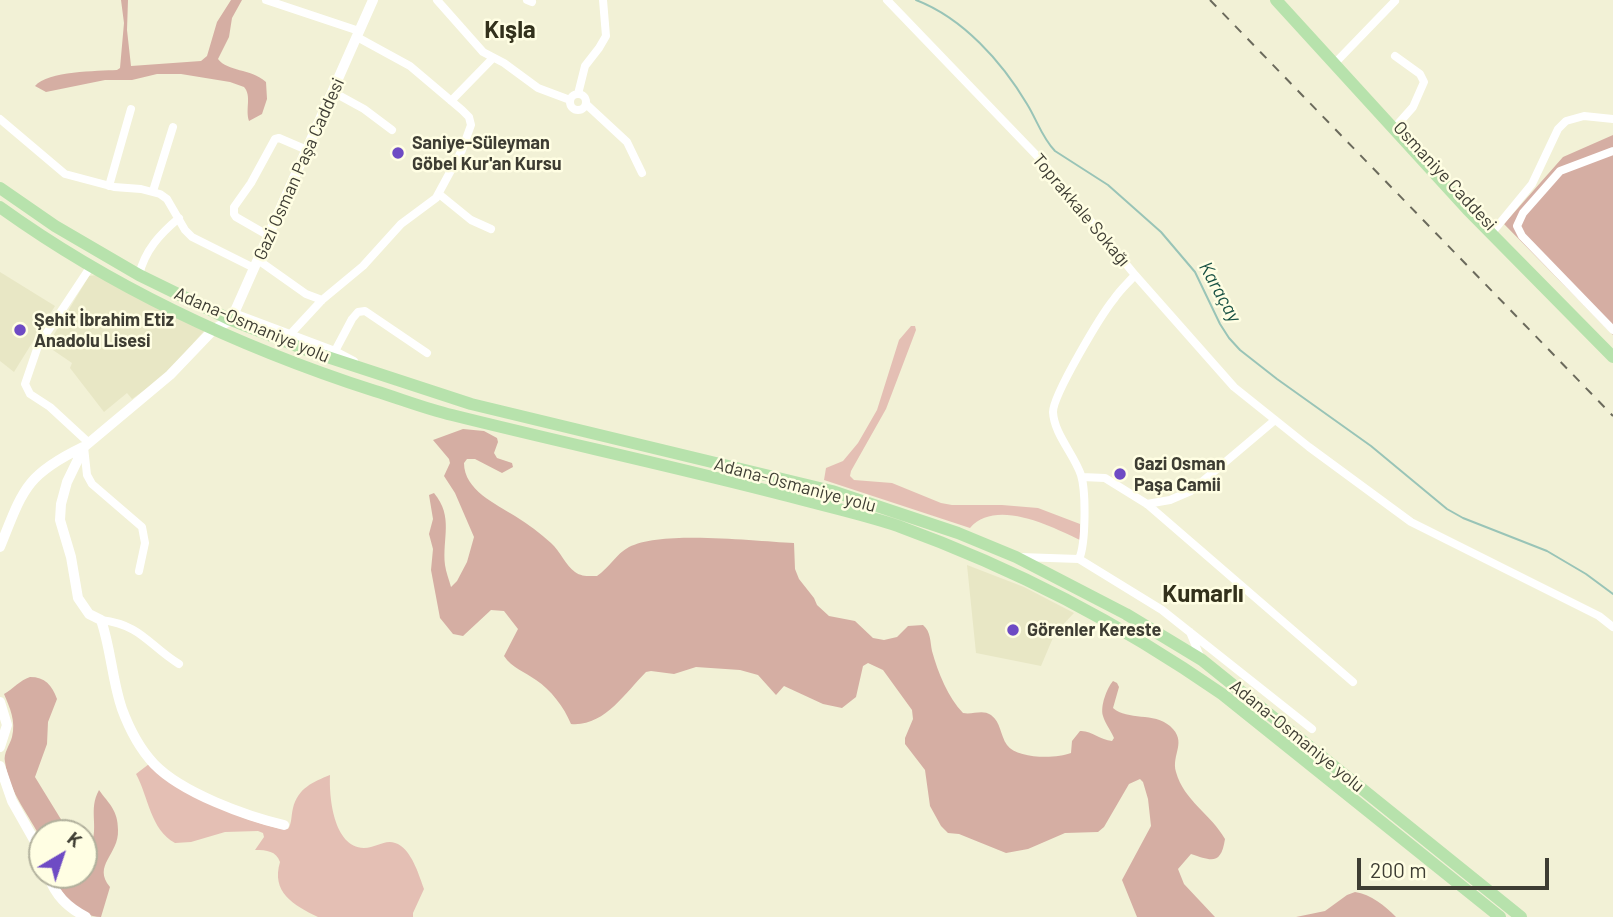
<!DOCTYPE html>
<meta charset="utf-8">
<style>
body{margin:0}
#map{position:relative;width:1613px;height:917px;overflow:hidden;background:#f2f1d6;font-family:Barlow,sans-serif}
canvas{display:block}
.north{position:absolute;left:28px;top:819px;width:70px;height:70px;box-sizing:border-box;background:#fffee3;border:2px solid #b2b19d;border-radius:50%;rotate:39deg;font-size:19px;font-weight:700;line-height:28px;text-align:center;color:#3e3d33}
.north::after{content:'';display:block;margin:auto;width:24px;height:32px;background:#6e4bc4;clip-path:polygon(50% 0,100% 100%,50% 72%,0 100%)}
.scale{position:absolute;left:1357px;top:858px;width:192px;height:32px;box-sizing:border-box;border:4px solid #3e3d33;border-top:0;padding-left:9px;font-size:21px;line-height:24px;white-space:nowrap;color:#3e3d33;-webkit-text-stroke:5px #fffee3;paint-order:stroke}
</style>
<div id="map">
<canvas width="1613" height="917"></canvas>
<div class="north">K</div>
<div class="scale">200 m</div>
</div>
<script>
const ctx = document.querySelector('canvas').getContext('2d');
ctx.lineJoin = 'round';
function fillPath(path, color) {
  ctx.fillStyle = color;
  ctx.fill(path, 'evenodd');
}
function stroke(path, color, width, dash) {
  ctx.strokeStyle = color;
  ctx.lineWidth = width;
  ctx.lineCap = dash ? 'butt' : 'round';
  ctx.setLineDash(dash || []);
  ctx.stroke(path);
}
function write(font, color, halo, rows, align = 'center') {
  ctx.font = font + ' Barlow,sans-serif';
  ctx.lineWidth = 5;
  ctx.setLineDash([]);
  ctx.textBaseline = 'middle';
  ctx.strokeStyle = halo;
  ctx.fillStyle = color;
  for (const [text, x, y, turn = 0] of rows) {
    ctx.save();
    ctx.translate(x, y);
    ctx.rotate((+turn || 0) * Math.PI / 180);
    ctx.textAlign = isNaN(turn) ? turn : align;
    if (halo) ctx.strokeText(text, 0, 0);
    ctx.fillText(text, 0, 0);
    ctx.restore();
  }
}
const built = new Path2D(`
 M0 272 55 306 14 372 0 361Z
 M97 275 205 330 163 377 132 399 127 393 104 412 70 368 72 363 47 346 89 276Z
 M967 565 1024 587 1074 613 1055 633 1041 666 976 653Z`);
const green = new Path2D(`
 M911 326H915L916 330 886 409 851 471 850 476 854 480 892 483 941 503 952 505H1002L1038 508 1080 524V540C1052 527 996 498 970 528L824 480 826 468 843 461 858 443 877 410 899 340Z
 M149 764C196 796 224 815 281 829H288C292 823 291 816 293 808 298 788 313 782 330 775 329 796 333 847 364 848 378 848 387 836 401 846 413 855 419 875 424 889L413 913V917H318C293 905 271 892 280 862 276 851 267 850 255 850L264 837 263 833 258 831 225 832 191 842 175 843C150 829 149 798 136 774Z`);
const forest = new Path2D(`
 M121 0H128L127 30 131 66 201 61 207 56 217 22 231 0H242L232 18 229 37 218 59C228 72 250 68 266 82L267 99 262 114 249 121C245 109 252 96 244 87L230 82 181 74H157L132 80H105L46 92 35 86C48 71 97 71 117 70L120 68 124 23Z
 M1613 135V335L1504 224 1563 157Z
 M463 429 484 431 497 438 498 442 494 453 497 458 512 463 513 467 502 473 475 459H467L464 463C464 490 496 504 515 516 528 524 540 533 551 543 560 551 566 566 575 572 582 577 589 576 597 576 609 568 616 554 629 547 662 530 754 541 794 543L795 569 799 579 814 598 817 605 829 616 855 621 873 638 884 640 897 637 908 626 923 625C931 632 930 641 932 651 938 673 948 697 963 713 973 715 982 709 991 715 1001 722 1000 735 1007 745 1017 759 1056 759 1071 753L1072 741 1080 731C1091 730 1100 740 1112 741L1114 738C1111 731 1105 723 1103 716 1100 706 1107 688 1113 681L1117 683 1119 687 1113 708C1128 721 1154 712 1170 726 1188 742 1171 754 1176 772 1184 801 1211 814 1225 839 1221 865 1212 861 1191 854L1178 869 1184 884 1215 917H1137L1122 880 1151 826 1148 799 1143 782 1140 779 1129 784 1104 827 1098 832 1065 833 1028 849 1006 853 959 834 948 833 941 826 930 806 925 770 905 744V738L913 719 912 710 883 670 868 663 863 666 856 697 842 708 823 704 784 686 776 695 758 675 740 670 696 667 674 674 651 671 646 672C625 693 604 727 571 724 564 707 551 690 536 680 525 672 512 668 504 656L518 629 504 611 491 610 463 636 453 634 440 618 431 570 433 549 429 534 433 519 429 495 434 493C454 517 442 538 445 565 446 572 449 580 451 587L457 581 467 562 474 537 455 493 444 476 450 463 449 459 433 440Z
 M30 677C45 677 52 685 57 699L48 722 47 744 35 777 62 821 67 833H42V841C29 814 10 795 5 762 3 753 10 745 12 737 16 721 10 708 4 694 13 689 20 680 30 677Z
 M99 790C109 804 118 810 118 830 119 855 92 865 110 887L101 917C79 917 60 894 54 875H84V849L91 845C99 826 88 810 99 790Z
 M1355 892C1371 894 1385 906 1396 917H1296L1325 911 1347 895Z`);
const stream = new Path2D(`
 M916 0C963 18 1002 62 1027 104 1037 120 1042 138 1055 151L1108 185 1161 232 1195 272 1220 324 1229 338 1240 350 1277 379 1371 446 1447 509 1463 518 1547 551 1586 574 1613 594`);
const minor = new Path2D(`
 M266 0 359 31
 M437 0 483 52 504 63 538 88 570 100
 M527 0 532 2
 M887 0 1040 159 1135 275 1234 387 1309 447 1411 522 1599 616 1613 627
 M1395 56 1420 74 1424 82 1413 107 1397 125
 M1337 61 1395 1
 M333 92 364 109 392 130
 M578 94 585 66 599 48 606 36 603 0
 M570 102a8 8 0 1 1 16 0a8 8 0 1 1-16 0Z
 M451 101 493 58
 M586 104 627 142 642 173
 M0 119 65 174 114 187 141 189 160 194 167 199 185 230 192 237 254 268
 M1613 151 1560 171 1523 213 1517 226 1522 236 1613 330
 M109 186 131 109
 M153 191 173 127
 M439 194 471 220 491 229
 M1495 229 1532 184 1558 129 1566 121 1584 116 1613 119
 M269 236 236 217 234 214V207L251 183 275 139 279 138 307 150
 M258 260 306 294 322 300
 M139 275C145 250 160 234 179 218
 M234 313 335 351 354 361
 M284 341 322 300 363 266 401 224 436 198 462 150 471 125 469 117 462 110 410 66 357 37
 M335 351 352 319 358 312 365 311 427 353
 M89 443 50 407 30 394 25 384 38 346 91 266
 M84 447 87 475 92 484 142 527 145 543 139 571
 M1082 477 1105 478 1147 504 1353 682
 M1147 504 1170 500 1191 491 1275 420
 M1020 557 1079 559C1086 544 1086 491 1081 475 1074 454 1054 434 1053 412 1053 395 1101 315 1114 299 1120 290 1128 283 1135 275
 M1079 559 1162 610 1312 729
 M101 620C142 625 148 645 179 664
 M1190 632 1201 659`);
const tertiary = new Path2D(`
 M0 547C23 490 25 475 83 447
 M0 702 7 725 0 747
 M0 766 12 801 42 854
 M284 825C246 816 182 793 154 764 140 749 129 728 122 709 112 680 111 649 101 620L89 614 78 598 71 557 60 520 61 504 67 482 84 447 170 375 214 329 231 320 373 0
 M48 875C55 895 67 907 86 917`);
const trunk = new Path2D(`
 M1276 0 1467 209 1613 357
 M0 188 55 226 139 275 231 320 309 351 471 404 832 491 958 533 1016 557 1126 614 1202 660 1521 917
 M0 207C114 289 242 348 375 391 401 399 426 409 452 415 564 443 677 467 788 496 825 506 862 514 898 526 1016 569 1118 622 1222 694L1500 917`);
const rail = new Path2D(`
 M1210 0 1613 416`);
const markers = [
 [398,153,7,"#6e4bc4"],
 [20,330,7,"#6e4bc4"],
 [1120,474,7,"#6e4bc4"],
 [1013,630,7,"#6e4bc4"]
];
const poiNames = [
 ["Saniye-Süleyman",412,143],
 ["Göbel Kur'an Kursu",412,164],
 ["Şehit İbrahim Etiz",34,320],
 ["Anadolu Lisesi",34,341],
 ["Gazi Osman",1134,464],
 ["Paşa Camii",1134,485],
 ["Görenler Kereste",1027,630]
];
const streetNames = [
 ["Gazi Osman Paşa Caddesi",299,169,-66],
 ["Osmaniye Caddesi",1445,176,47],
 ["Toprakkale Sokağı",1081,210,50],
 ["Adana-Osmaniye yolu",252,325,23],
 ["Adana-Osmaniye yolu",795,485,15],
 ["Adana-Osmaniye yolu",1297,736,39]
];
const waterNames = [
 ["Karaçay",1220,292,61]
];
const districtNames = [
 ["Kışla",510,30],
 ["Kumarlı",1203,594]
];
fillPath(built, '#e8e7c5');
fillPath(green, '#e4bfb4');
fillPath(forest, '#d5aea3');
stroke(stream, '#99c4b7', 2);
stroke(minor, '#fff', 8);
stroke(tertiary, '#fff', 10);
stroke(trunk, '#b7e2ac', 12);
stroke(rail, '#6b6a5c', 2, [9, 9]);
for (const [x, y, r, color] of markers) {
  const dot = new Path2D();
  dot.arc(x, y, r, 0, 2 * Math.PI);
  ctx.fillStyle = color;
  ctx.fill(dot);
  stroke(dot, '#fffee3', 2.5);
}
write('bold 18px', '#3e3d33', '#fffee3', poiNames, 'left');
write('18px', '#3e3d33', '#fffee3', streetNames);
write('italic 19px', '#185143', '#fffee3', waterNames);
write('bold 24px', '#33311c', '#fffee3', districtNames);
</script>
